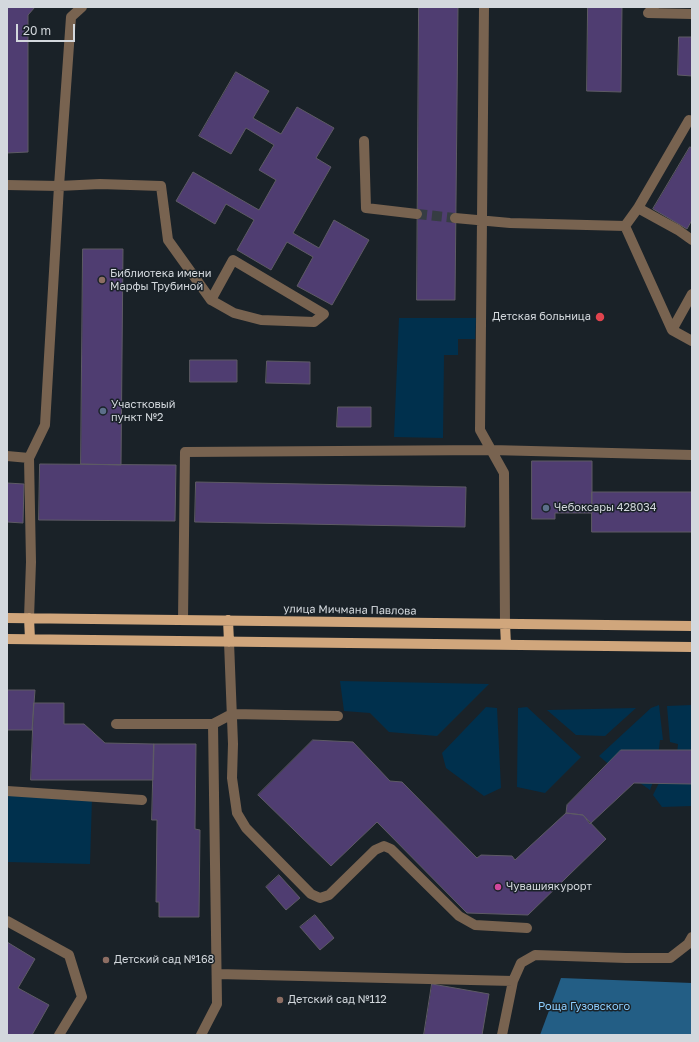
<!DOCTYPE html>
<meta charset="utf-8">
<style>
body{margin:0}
#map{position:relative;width:699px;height:1042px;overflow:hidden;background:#1a2228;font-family:"Golos Text",sans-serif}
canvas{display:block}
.frame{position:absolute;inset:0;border:8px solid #d3d8dd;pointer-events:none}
.scale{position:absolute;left:16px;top:24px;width:59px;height:18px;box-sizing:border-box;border:2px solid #d3d8dd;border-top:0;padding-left:5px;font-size:12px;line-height:14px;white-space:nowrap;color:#d3d8dd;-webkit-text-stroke:3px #1a2228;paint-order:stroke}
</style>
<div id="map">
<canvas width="699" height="1042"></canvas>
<div class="frame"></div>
<div class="scale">20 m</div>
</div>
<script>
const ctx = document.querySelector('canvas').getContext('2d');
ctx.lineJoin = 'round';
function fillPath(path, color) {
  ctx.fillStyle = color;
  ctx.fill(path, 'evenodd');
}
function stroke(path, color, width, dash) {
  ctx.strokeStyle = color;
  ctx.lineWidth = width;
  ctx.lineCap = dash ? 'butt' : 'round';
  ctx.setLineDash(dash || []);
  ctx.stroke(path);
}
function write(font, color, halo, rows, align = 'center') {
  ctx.font = font + ' "Golos Text",sans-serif';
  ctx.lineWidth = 3;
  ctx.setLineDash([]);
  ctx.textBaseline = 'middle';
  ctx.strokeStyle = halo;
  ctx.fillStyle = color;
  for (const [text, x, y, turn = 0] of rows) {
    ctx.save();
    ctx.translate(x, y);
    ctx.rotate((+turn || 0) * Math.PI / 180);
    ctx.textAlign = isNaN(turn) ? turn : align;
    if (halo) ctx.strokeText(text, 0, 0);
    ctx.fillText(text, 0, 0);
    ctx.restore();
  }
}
const green = new Path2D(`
 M399 318H476L475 339H458V355H444L443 438 394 437Z
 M340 681 489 684 437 736 389 732 370 713 344 711Z
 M659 705 663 740H660L658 757 662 758 650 790 630 776 626 779 599 756 651 708Z
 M692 705V806L662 807 653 795 668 765 676 763 678 744 670 742 667 706Z
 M486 707 497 708 501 788 484 796 446 768 442 753Z
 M527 707 581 757 545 793 517 787 518 708Z
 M636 708 605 736 576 735 547 710Z
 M7 791 92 798 90 864 7 862Z`);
const forest = new Path2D(`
 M561 978 692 983V1035H540Z`);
const building = new Path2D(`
 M7 7H35L28 15V152L7 153Z
 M419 7H458L455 300H417Z
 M588 7H622L621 92 587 91Z
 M679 37H692V76L678 75Z
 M236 72 269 91 253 118 281 134 297 107 334 128 316 158 331 167 293 233 319 248 334 220 369 240 332 305 297 286 313 257 287 242 271 270 237 250 254 220 226 204 215 224 176 201 193 172 259 210 276 180 259 170 274 145 246 128 231 154 199 136Z
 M690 147 692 148V220L687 229 653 209Z
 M83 249H123L121 465 81 464Z
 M190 360H237V382H190Z
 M267 361 310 362V384L266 383Z
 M338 407H371V427H337Z
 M532 461H592V513H555V519H532Z
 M40 464 176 465 175 521 39 520Z
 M196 482 466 487 465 527 195 522Z
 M7 483 24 484 23 523 7 522Z
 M592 492H692V532H592Z
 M7 690H35L32 730H7Z
 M34 703H64V724H84L105 743 154 744 153 780H31Z
 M313 740 353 742 390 781 402 782 477 858 481 855 512 856 515 860 566 813 583 815 606 839 528 915 467 913 377 822 331 866 258 795Z
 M154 744H196L195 829 200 830 199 917H159V902H156L157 820H152Z
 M621 750H692V784L634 783 590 824 583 815 566 813 567 805Z
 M279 875 300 898 286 910 266 887Z
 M315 915 334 938 320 950 300 927Z
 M7 942 35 959 18 988 49 1005 32 1035H7Z
 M432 984 489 994 482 1035H424Z`);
const minorTunnel = new Path2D(`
 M417 214 455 218`);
const minor = new Path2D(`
 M484 7 480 430 504 473 505 624
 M654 7 648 13 692 14
 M692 121 689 120 638 208 625 226 672 330 692 341
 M364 141 366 208 417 214
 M7 185 59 186 100 184 161 186 168 240 211 300 234 313 261 320 314 322 324 314 233 260 211 300
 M638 208 678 230 692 240
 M455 218 510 223 625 226
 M672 330 692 294
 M7 456 29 458
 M29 618 31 562 29 458 45 425 59 186 71 17 82 7
 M183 620 185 452 491 450 692 455
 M229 642 233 744 232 778 237 813 246 828 311 894 320 898 329 895 375 850 384 846 391 849 459 916 475 925 527 928
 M116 724H213L232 714 338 716
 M7 791 142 800
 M7 921 69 955 82 997 59 1035
 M217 974 513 981
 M201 1035 217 1004 213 724
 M502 1035 513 981 521 963 535 955 626 958H670L688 944 692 937`);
const major = new Path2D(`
 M7 618 692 626
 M29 618 30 639
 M228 620 229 642
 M505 624 506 645
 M7 639 692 647`);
const markers = [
 [102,280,4,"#8d6e63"],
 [600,317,5,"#e0444e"],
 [103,411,4,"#5c6f8a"],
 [546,508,4,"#5c6f8a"],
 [498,887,4,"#d1479c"],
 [106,960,4,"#8d6e63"],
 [280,1000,4,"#8d6e63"]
];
const poiNames = [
 ["Библиотека имени",110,274],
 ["Марфы Трубиной",110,287],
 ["Детская больница",591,317,"right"],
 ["Участковый",111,405],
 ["пункт №2",111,418],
 ["Чебоксары 428034",554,508],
 ["Чувашиякурорт",506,887],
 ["Детский сад №168",114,960],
 ["Детский сад №112",288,1000]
];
const streetNames = [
 ["улица Мичмана Павлова",350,610,1]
];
const parkNames = [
 ["Роща Гузовского",584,1007]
];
fillPath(green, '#00304d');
fillPath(forest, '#235e85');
fillPath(building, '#4f3d71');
stroke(building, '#5e5b65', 1);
stroke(minorTunnel, '#363d43', 10, [10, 5]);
stroke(minor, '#786350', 10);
stroke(major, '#d0a67c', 10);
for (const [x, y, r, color] of markers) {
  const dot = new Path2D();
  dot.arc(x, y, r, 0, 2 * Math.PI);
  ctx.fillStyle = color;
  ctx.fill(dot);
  stroke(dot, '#1a2228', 1.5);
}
write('11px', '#d3d8dd', '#1a2228', poiNames, 'left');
write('11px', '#d3d8dd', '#1a2228', streetNames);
write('11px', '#8dcefe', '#1a2228', parkNames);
</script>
